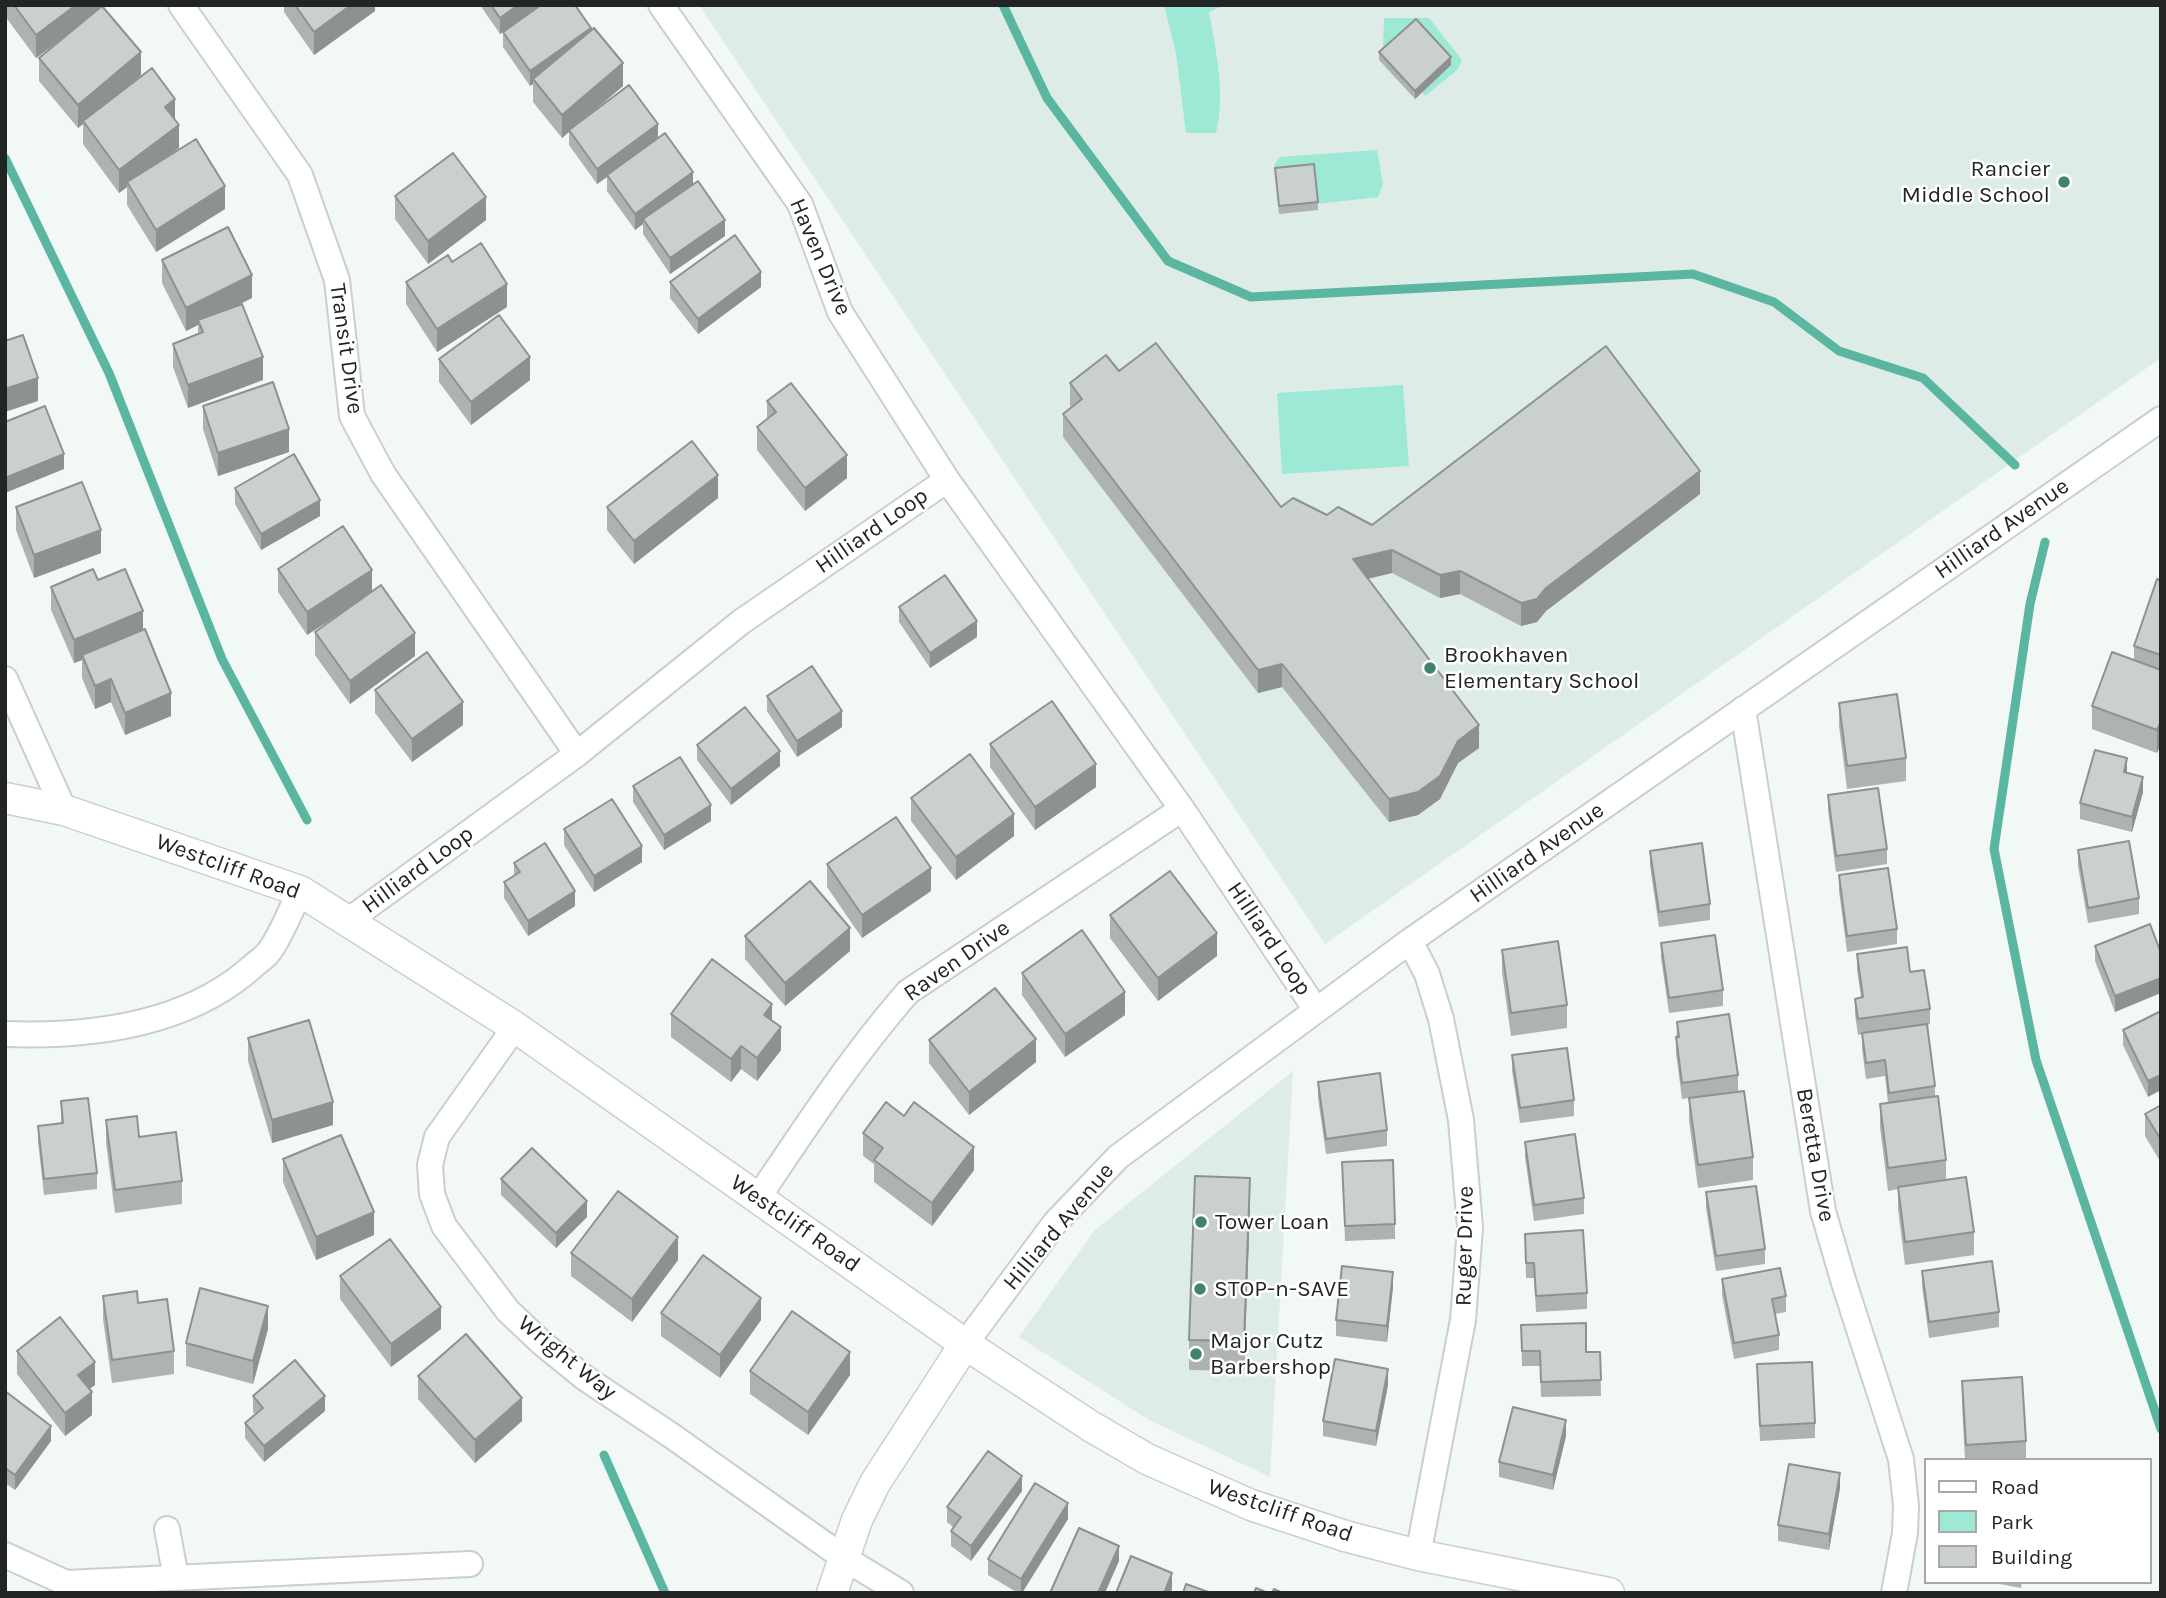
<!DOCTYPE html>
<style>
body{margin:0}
#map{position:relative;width:2166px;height:1598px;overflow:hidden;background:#f2f8f6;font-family:Karla,sans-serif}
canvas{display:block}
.frame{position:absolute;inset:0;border:7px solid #232524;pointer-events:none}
.legend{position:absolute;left:1924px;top:1458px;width:228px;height:126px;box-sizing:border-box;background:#fff;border:2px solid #a7a8a7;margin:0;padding:9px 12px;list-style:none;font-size:21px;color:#232524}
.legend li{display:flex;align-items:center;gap:14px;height:35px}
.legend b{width:35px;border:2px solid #a7a8a7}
</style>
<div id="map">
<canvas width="2166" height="1598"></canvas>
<div class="frame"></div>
<ul class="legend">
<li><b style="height:9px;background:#fff"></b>Road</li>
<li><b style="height:19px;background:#9de9d5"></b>Park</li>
<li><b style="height:19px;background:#cad0ce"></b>Building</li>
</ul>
</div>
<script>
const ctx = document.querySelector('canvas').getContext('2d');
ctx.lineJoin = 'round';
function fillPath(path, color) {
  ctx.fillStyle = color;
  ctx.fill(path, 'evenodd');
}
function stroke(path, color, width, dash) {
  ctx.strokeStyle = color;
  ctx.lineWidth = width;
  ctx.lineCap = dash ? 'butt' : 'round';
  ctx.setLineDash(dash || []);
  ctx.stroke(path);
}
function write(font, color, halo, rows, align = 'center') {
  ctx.font = font + ' Karla,sans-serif';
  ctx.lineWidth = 5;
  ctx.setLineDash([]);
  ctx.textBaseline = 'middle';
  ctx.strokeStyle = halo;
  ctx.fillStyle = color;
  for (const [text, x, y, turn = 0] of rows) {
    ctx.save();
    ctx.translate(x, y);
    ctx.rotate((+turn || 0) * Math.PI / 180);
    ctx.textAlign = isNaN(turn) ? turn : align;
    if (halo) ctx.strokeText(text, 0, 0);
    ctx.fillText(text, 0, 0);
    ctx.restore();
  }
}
const built = new Path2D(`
 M699 5H2161V358L1325 944Z
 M1293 1071 1270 1477 1149 1420 1019 1337 1094 1231Z`);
const green = new Path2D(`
 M1164 5H1224L1209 12C1216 52 1226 94 1216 133H1186L1176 53Z
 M1384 18H1429L1462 60 1457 70 1425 96 1383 50Z
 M1377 150 1383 184 1378 197 1282 208 1274 165 1280 157Z
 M1403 385 1409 466 1282 474 1277 393Z`);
const stream = new Path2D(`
 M1003 5 1047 98 1168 261 1251 297 1693 274 1774 302 1839 351 1923 378 2015 465
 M5 158 109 373 222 659 307 820
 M2045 542 2030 604 1994 849 2036 1060 2161 1429
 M604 1455 665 1593`);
const minor = new Path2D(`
 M181 5 300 175 337 280 352 416 383 474 577 754
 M661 5 800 204 840 312 947 480 1182 809 1316 1010
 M5 679 64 810
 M1743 709 1823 1211 1844 1283 1901 1459 1906 1505 1905 1533 1894 1593
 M349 920 577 754 741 622 947 480
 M1410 941 1427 974 1441 1019 1461 1120 1470 1227 1463 1320 1418 1555
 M515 1027 437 1137 430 1165 432 1194 444 1226 508 1311 543 1344 585 1378 672 1436 844 1558 901 1593
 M5 1034C90 1037 187 1025 252 967 257 962 264 958 268 953 281 937 291 909 300 891
 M758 1198C805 1128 852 1056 908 992L1182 809
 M965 1344 1055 1223 1118 1157 1410 941 2161 419
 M167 1529 176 1578
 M5 1555 66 1583 470 1564`);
const tertiary = new Path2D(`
 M5 798 64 810 300 891 515 1027 965 1344 1092 1427 1147 1459 1251 1505 1345 1536 1418 1555 1609 1593
 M832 1593 857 1520 875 1483 965 1344`);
const wall = new Path2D(`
 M5 5H100V8L141 75 131 84 175 121 179 148 161 161 225 209 156 252 127 205V187L119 193 83 144V124L78 128 39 81V58L73 30 36 58 5 16Z
 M284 5H375V11L314 55 284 12Z
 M480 5H540L500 34Z
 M591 30 623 86 589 115 658 138 693 184 725 236 670 274 643 234V224L635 230 607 191V177L597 184 569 145V132L562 138 533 102V84L530 86 503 47V32Z
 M1379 52 1451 65 1415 99 1379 60Z
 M1275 168 1318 202V210L1279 214Z
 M395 196 486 220 428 264 395 219Z
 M162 260 252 298 234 307 263 380 188 408 173 367V344L198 334V325L186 331 162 283Z
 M452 262 507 307 437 352 406 304V282Z
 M670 282 761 287 698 334 670 298Z
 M439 359 530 380 471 425 439 382Z
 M1119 371 1281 507 1372 525 1700 494 1546 611 1537 622 1521 626 1460 594 1440 598 1392 573 1368 579 1479 748 1458 763 1440 799 1418 815 1389 822 1282 687 1258 693 1063 437V414L1071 407 1070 405V383Z
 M767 401 847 478 805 511 757 450V427L767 419Z
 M203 406 289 452 218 476 203 429Z
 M235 488 320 516 261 550 235 504Z
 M718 498 634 564 607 530V507Z
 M16 507 101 553 34 578 16 530Z
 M278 569 372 591 415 656 350 704 315 655V632L348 608 307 635 278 592Z
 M98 580 143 630 171 716 125 735 111 702 95 709 82 678V660L74 663 51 610V587Z
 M2161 581V744L2157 753 2092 729V706L2134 660V646Z
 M899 607 977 637 930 668 899 622Z
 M375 690 463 725 412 762 375 713Z
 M767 696 842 727 797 757 767 711Z
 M1839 703 1906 758V781L1847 789 1839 726Z
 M990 744 1096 787 1035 830 990 767Z
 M697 745 780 766 731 805 697 760Z
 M2127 773 2143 792 2132 832 2080 819V803Z
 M633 786 711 821 664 850 633 802Z
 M1828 795 1887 849V864L1836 872 1828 810Z
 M911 798 1014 836 956 880 911 821Z
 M564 829 642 862 594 892 564 845Z
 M2078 850 2139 898V914L2088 923 2078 866Z
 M1650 851 1710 904V920L1659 927 1650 866Z
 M514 863 575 906 528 936 504 898V882L514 875Z
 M827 864 931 891 862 938 827 887Z
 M1839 875 1897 929V944L1847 952 1839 891Z
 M1110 915 1217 956 1158 1001 1110 938Z
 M2150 924 2115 1012 2095 961V946Z
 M745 936 850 951 785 1006 745 959Z
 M1661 943 1723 990V1006L1669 1013 1661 958Z
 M1502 950 1567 1005V1028L1511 1036 1502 972Z
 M1857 954 1910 972 1930 1009V1024L1927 1025 1935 1086V1096L1946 1160V1180L1974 1232V1255L1905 1265 1898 1209V1189L1888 1191 1880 1127V1104L1888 1103 1885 1076 1866 1079 1862 1049V1034L1858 1035 1855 1014V999L1861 997 1857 970Z
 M1022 973 1125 1015 1065 1057 1022 995Z
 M2161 1011 2148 1097 2123 1045V1030Z
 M671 1014 781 1050 757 1081 741 1069 731 1082 671 1037Z
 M1677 1022 1738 1075V1091L1682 1099 1676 1053Z
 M248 1038 333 1125 272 1143 248 1061Z
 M929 1040 1036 1062 969 1115 929 1063Z
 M1512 1055 1574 1100V1116L1520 1123 1512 1071Z
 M1318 1082 1387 1130V1146L1326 1154 1318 1098Z
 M1689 1098 1753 1157V1180L1698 1188 1689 1121Z
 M61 1101 97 1173V1189L44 1195 38 1142V1126L61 1124Z
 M2161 1105 2160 1161 2145 1136V1114Z
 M106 1120 139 1137 182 1181V1204L115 1213 106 1143Z
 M863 1133 974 1170 932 1226 874 1182V1164L863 1156Z
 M1525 1142 1584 1198V1214L1534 1221 1525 1157Z
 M283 1159 374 1235 316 1260 283 1182Z
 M1342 1162 1395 1224V1239L1345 1241Z
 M501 1179 587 1217 556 1248 501 1195Z
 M1706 1192 1765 1249V1264L1716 1271 1706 1208Z
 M1250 1208 1244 1371 1189 1370V1340Z
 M1525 1234 1587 1293V1309L1536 1312 1534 1278H1526Z
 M571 1253 678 1260 632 1322 571 1276Z
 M1922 1271 1999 1312V1327L1929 1338 1922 1286Z
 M340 1276 441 1329 391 1367 340 1299Z
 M1722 1279 1786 1296V1312L1775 1314 1779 1335V1350L1734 1359 1722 1295Z
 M1393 1287 1387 1342 1336 1336V1320Z
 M103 1296 138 1303 174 1351V1374L112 1383 103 1319Z
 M661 1313 761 1320 720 1378 661 1336Z
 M1521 1325 1586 1352H1600L1601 1396 1541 1397 1540 1366H1522Z
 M268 1329 253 1384 186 1366V1343Z
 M17 1351 95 1385 89 1389 92 1415 65 1436 17 1374Z
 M1757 1364 1815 1423V1438L1760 1441Z
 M750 1371 850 1375 808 1435 750 1394Z
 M418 1376 522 1421 475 1463 418 1399Z
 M1962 1381 2026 1441V1460H1965L1962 1404Z
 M1388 1385 1376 1446 1323 1436V1421Z
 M5 1391 51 1441 15 1490 5 1483Z
 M253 1396 325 1411 264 1462 245 1438V1423L255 1414 253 1412Z
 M1566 1436 1553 1490 1499 1477V1462Z
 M1840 1488 1829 1550 1778 1541V1525Z
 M1022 1491 971 1561 951 1546V1531L953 1527 947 1522V1507Z
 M1068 1519 1022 1593H1018L988 1575V1559Z
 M1989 1582H2022L2021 1588Z`);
const shadedWall = new Path2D(`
 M76 5H100V10L36 58V35Z
 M351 5H375V11L314 55V32Z
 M518 5H540L500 34V18Z
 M591 28V43L533 79V84L530 86V71Z
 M141 52V75L84 123 83 121V124L78 128V105Z
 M1451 57V65L1415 99V91Z
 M623 63V86L570 131 569 130V132L562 138V115Z
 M175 99V122L165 107Z
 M658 124V140L607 175V177L597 184V169Z
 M179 125V148L129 185 127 182V187L119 193V170Z
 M693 172V187L643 219V224L635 230V214Z
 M225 186V209L156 252V230Z
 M486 197V220L428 264V241Z
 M725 220V236L670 274V258Z
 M761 272V287L698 334V319Z
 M252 275V298L199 324 198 320V325L186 331V308Z
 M507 284V307L437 352V329Z
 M263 357V380L188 408V385Z
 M530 357V380L471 425V402Z
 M38 378V401L5 412V389Z
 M289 429V452L218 476V453Z
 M64 454V469L5 493V478Z
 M847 455V478L805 511V488Z
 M1700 471V494L1546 611 1537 622 1521 626V603L1546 588Z
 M718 475V498L634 564V541Z
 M320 500V516L261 550V534Z
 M101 530V553L34 578V555Z
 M1392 550V573L1353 582V559Z
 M372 570V593L307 635V612Z
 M1460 571V594L1440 598V575Z
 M143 611V634L82 655V660L74 663V640Z
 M977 621V637L930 668V653Z
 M415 633V656L350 704V681Z
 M1282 664V687L1258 693V670Z
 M111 679V702L95 709V686Z
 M171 693V716L125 735V713Z
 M463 702V725L412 762V739Z
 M842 711V727L797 757V741Z
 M2161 721V744L2157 753V730Z
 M1479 725V748L1458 763 1440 799 1418 815 1389 822V799L1458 741Z
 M780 751V766L731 805V789Z
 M2127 758V774L2124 772Z
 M1096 764V787L1035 830V807Z
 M2143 777V792L2132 832V817Z
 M711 805V821L664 850V835Z
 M1014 814V836L956 880V857Z
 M642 846V862L594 892V876Z
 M931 868V891L862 938V915Z
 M575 891V906L528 936V921Z
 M850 928V951L785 1006V983Z
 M1217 933V956L1158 1001V978Z
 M2161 978V993L2115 1012V996Z
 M1125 992V1015L1065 1057V1034Z
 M772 1004V1027L764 1015Z
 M781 1027V1050L757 1081V1058Z
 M1036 1039V1062L969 1115V1092Z
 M741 1046V1069L731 1082V1059Z
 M2161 1075V1090L2148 1097V1081Z
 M333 1102V1125L272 1143V1120Z
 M2160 1138H2161L2160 1161Z
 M974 1147V1170L932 1226V1203Z
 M1250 1178V1208L1244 1371V1341Z
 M587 1201V1217L556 1248V1233Z
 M374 1212V1235L316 1260V1237Z
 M678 1237V1260L632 1322V1299Z
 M1393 1272V1287L1387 1342V1326Z
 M761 1298V1320L720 1378V1355Z
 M268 1306V1329L253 1384V1361Z
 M441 1307V1329L391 1367V1344Z
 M850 1352V1375L808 1435V1412Z
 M95 1362V1385L78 1397V1375Z
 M1388 1369V1385L1376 1446V1431Z
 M92 1392V1415L65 1436V1413Z
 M325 1396V1411L264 1462V1446Z
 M522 1398V1421L475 1463V1440Z
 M1566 1420V1436L1553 1490V1475Z
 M51 1426V1441L15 1490V1475Z
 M1840 1473V1488L1829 1550V1534Z
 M1022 1476V1491L971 1561V1546Z
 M1068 1503V1519L1022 1593H1021V1579Z
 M1119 1546V1561L1105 1593H1098Z
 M1172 1573V1588L1171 1593H1164Z`);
const building = new Path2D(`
 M14 5H76L36 35Z
 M295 5H351L314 32Z
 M491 5H518L500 18Z
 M541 5H575L591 28 530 71 503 32Z
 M102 6 141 52 78 105 39 58Z
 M1416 19 1451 57 1415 91 1379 52Z
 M594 28 623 63 562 115 533 79Z
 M152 68 175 99 165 107 179 125 119 170 83 121Z
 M629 85 658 124 597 169 569 130Z
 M665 133 693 172 635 214 607 175Z
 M196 139 225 186 156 230 127 182Z
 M453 153 486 197 428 241 395 196Z
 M1314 164 1318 202 1279 206 1275 168Z
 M698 181 725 220 670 258 643 219Z
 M228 227 252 275 186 308 162 260Z
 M735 235 761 272 698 319 670 282Z
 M481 243 507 284 437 329 406 282 448 255 452 262Z
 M242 304 263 357 188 385 173 344 203 332 198 320Z
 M499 315 530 357 471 402 439 359Z
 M23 335 38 378 5 389V341Z
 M1156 343 1281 507 1293 498 1327 515 1338 507 1372 525 1606 346 1700 471 1546 588 1537 599 1521 603 1460 571 1440 575 1392 550 1353 559 1479 725 1458 741 1440 776 1418 792 1389 799 1282 664 1258 670 1063 414 1082 399 1070 383 1106 355 1119 371Z
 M273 382 289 429 218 453 203 406Z
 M791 383 847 455 805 488 757 427 776 412 767 401Z
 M45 406 64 454 5 478V422Z
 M692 441 718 475 634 541 607 507Z
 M294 454 320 500 261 534 235 488Z
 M82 482 101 530 34 555 16 507Z
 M343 526 372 570 307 612 278 569Z
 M93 569 98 580 125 569 143 611 74 640 51 587Z
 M945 575 977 621 930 653 899 607Z
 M2157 579 2161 581V655L2134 646Z
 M381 585 415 633 350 681 315 632Z
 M145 629 171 693 125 713 111 679 95 686 82 655Z
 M427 652 463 702 412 739 375 690Z
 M2112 652 2161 670V721L2157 730 2092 706Z
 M812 666 842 711 797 741 767 696Z
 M1897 694 1906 758 1847 766 1839 703Z
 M1052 701 1096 764 1035 807 990 744Z
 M745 707 780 751 731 789 697 745Z
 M2095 750 2127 758 2124 772 2143 777 2132 817 2080 803Z
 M970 754 1014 814 956 857 911 798Z
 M680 757 711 805 664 835 633 786Z
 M1878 788 1887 849 1836 856 1828 795Z
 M612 799 642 846 594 876 564 829Z
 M896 817 931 868 862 915 827 864Z
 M2129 841 2139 898 2088 908 2078 850Z
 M545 843 575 891 528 921 504 882 520 872 514 863Z
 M1702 843 1710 904 1659 912 1650 851Z
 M1888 868 1897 929 1847 936 1839 875Z
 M1170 871 1217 933 1158 978 1110 915Z
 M810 881 850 928 785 983 745 936Z
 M2150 924 2161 953V978L2115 996 2095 946Z
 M1082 930 1125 992 1065 1034 1022 973Z
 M1715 935 1723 990 1669 998 1661 943Z
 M1558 941 1567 1005 1511 1013 1502 950Z
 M1907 947 1910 972 1924 970 1930 1009 1858 1019 1855 999 1863 997 1857 954Z
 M712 959 772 1004 764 1015 781 1027 757 1058 741 1046 731 1059 671 1014Z
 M995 988 1036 1039 969 1092 929 1040Z
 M2161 1011V1075L2148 1081 2123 1030Z
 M1729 1014 1738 1075 1682 1083 1676 1037H1679L1677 1022Z
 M309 1020 333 1102 272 1120 248 1038Z
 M1927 1024 1935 1086 1889 1093 1885 1060 1866 1063 1862 1033Z
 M1567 1048 1574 1100 1520 1108 1512 1055Z
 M1380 1073 1387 1130 1326 1139 1318 1082Z
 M1744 1091 1753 1157 1698 1165 1689 1098Z
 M1938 1096 1946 1160 1888 1168 1880 1104Z
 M88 1098 97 1173 44 1179 38 1126 63 1123 61 1101Z
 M886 1102 904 1116 914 1102 974 1147 932 1203 874 1160 883 1148 863 1133Z
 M2161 1105V1138H2160L2145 1114Z
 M137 1116 139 1137 176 1132 182 1181 115 1190 106 1120Z
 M1575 1134 1584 1198 1534 1205 1525 1142Z
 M341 1135 374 1212 316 1237 283 1159Z
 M532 1148 587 1201 556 1233 501 1179Z
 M1393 1160 1395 1224 1345 1226 1342 1162Z
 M1195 1176 1250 1178 1244 1341 1189 1340Z
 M1966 1177 1974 1232 1905 1242 1898 1187Z
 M1756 1186 1765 1249 1716 1256 1706 1192Z
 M618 1191 678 1237 632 1299 571 1253Z
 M1583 1230 1587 1293 1536 1296 1534 1263H1526L1525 1234Z
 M390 1239 441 1307 391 1344 340 1276Z
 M703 1255 761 1298 720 1355 661 1313Z
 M1992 1261 1999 1312 1929 1322 1922 1271Z
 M1342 1266 1393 1272 1387 1326 1336 1320Z
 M1780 1268 1786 1296 1772 1299 1779 1335 1734 1343 1722 1279Z
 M200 1288 268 1306 253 1361 186 1343Z
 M137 1291 138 1303 167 1299 174 1351 112 1360 103 1296Z
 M792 1311 850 1352 808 1412 750 1371Z
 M60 1317 95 1362 78 1375 92 1392 65 1413 17 1351Z
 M1586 1323V1352H1600L1601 1380 1541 1382 1540 1351H1522L1521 1325Z
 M466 1334 522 1398 475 1440 418 1376Z
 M1335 1359 1388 1369 1376 1431 1323 1421Z
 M295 1360 325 1396 264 1446 245 1423 263 1408 253 1396Z
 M1812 1362 1815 1423 1760 1426 1757 1364Z
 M2022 1377 2026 1441 1966 1445 1962 1381Z
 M5 1391 51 1426 15 1475 5 1468Z
 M1513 1407 1566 1420 1553 1475 1499 1462Z
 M988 1451 1022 1476 971 1546 951 1531 961 1517 947 1507Z
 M1789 1464 1840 1473 1829 1534 1778 1525Z
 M1035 1483 1068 1503 1021 1579 988 1559Z
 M1079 1528 1119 1546 1098 1593H1050Z
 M1131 1556 1172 1573 1164 1593H1116Z
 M1186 1584 1211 1593H1183Z
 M1256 1588 1268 1593H1254Z
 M1274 1589 1283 1593H1272Z`);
const markers = [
 [2064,182,7,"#408172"],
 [1430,668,7,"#408172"],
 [1201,1222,7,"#408172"],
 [1200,1289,7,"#408172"],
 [1196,1354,7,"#408172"]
];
const poiNames = [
 ["Rancier",2050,169,"right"],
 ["Middle School",2050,195,"right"],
 ["Brookhaven",1444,655],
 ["Elementary School",1444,681],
 ["Tower Loan",1215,1222],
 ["STOP-n-SAVE",1214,1289],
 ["Major Cutz",1210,1341],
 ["Barbershop",1210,1367]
];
const streetNames = [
 ["Haven Drive",820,257,67],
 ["Transit Drive",346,349,82],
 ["Hilliard Avenue",2002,529,-35],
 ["Hilliard Loop",872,531,-35],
 ["Hilliard Avenue",1537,853,-35],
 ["Westcliff Road",228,867,20],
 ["Hilliard Loop",418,870,-36],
 ["Hilliard Loop",1269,939,56],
 ["Raven Drive",957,961,-35],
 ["Beretta Drive",1815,1155,80],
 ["Westcliff Road",795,1224,35],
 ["Hilliard Avenue",1059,1227,-50],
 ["Ruger Drive",1465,1246,-89],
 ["Wright Way",567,1358,39],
 ["Westcliff Road",1280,1511,19]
];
fillPath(built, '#deece8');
fillPath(green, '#9de9d5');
stroke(stream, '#5ab6a0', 9);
stroke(minor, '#cacfce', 28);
stroke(tertiary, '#cacfce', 33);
stroke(minor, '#fff', 24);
stroke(tertiary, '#fff', 30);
fillPath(wall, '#aeb3b1');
fillPath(shadedWall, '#8d9290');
fillPath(building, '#cad0ce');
stroke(building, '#8d9290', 2);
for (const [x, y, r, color] of markers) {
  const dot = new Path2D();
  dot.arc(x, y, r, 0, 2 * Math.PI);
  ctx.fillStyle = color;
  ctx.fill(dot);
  stroke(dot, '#fff', 2.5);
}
write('23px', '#232524', '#fff', poiNames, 'left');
write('23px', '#232524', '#fff', streetNames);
</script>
